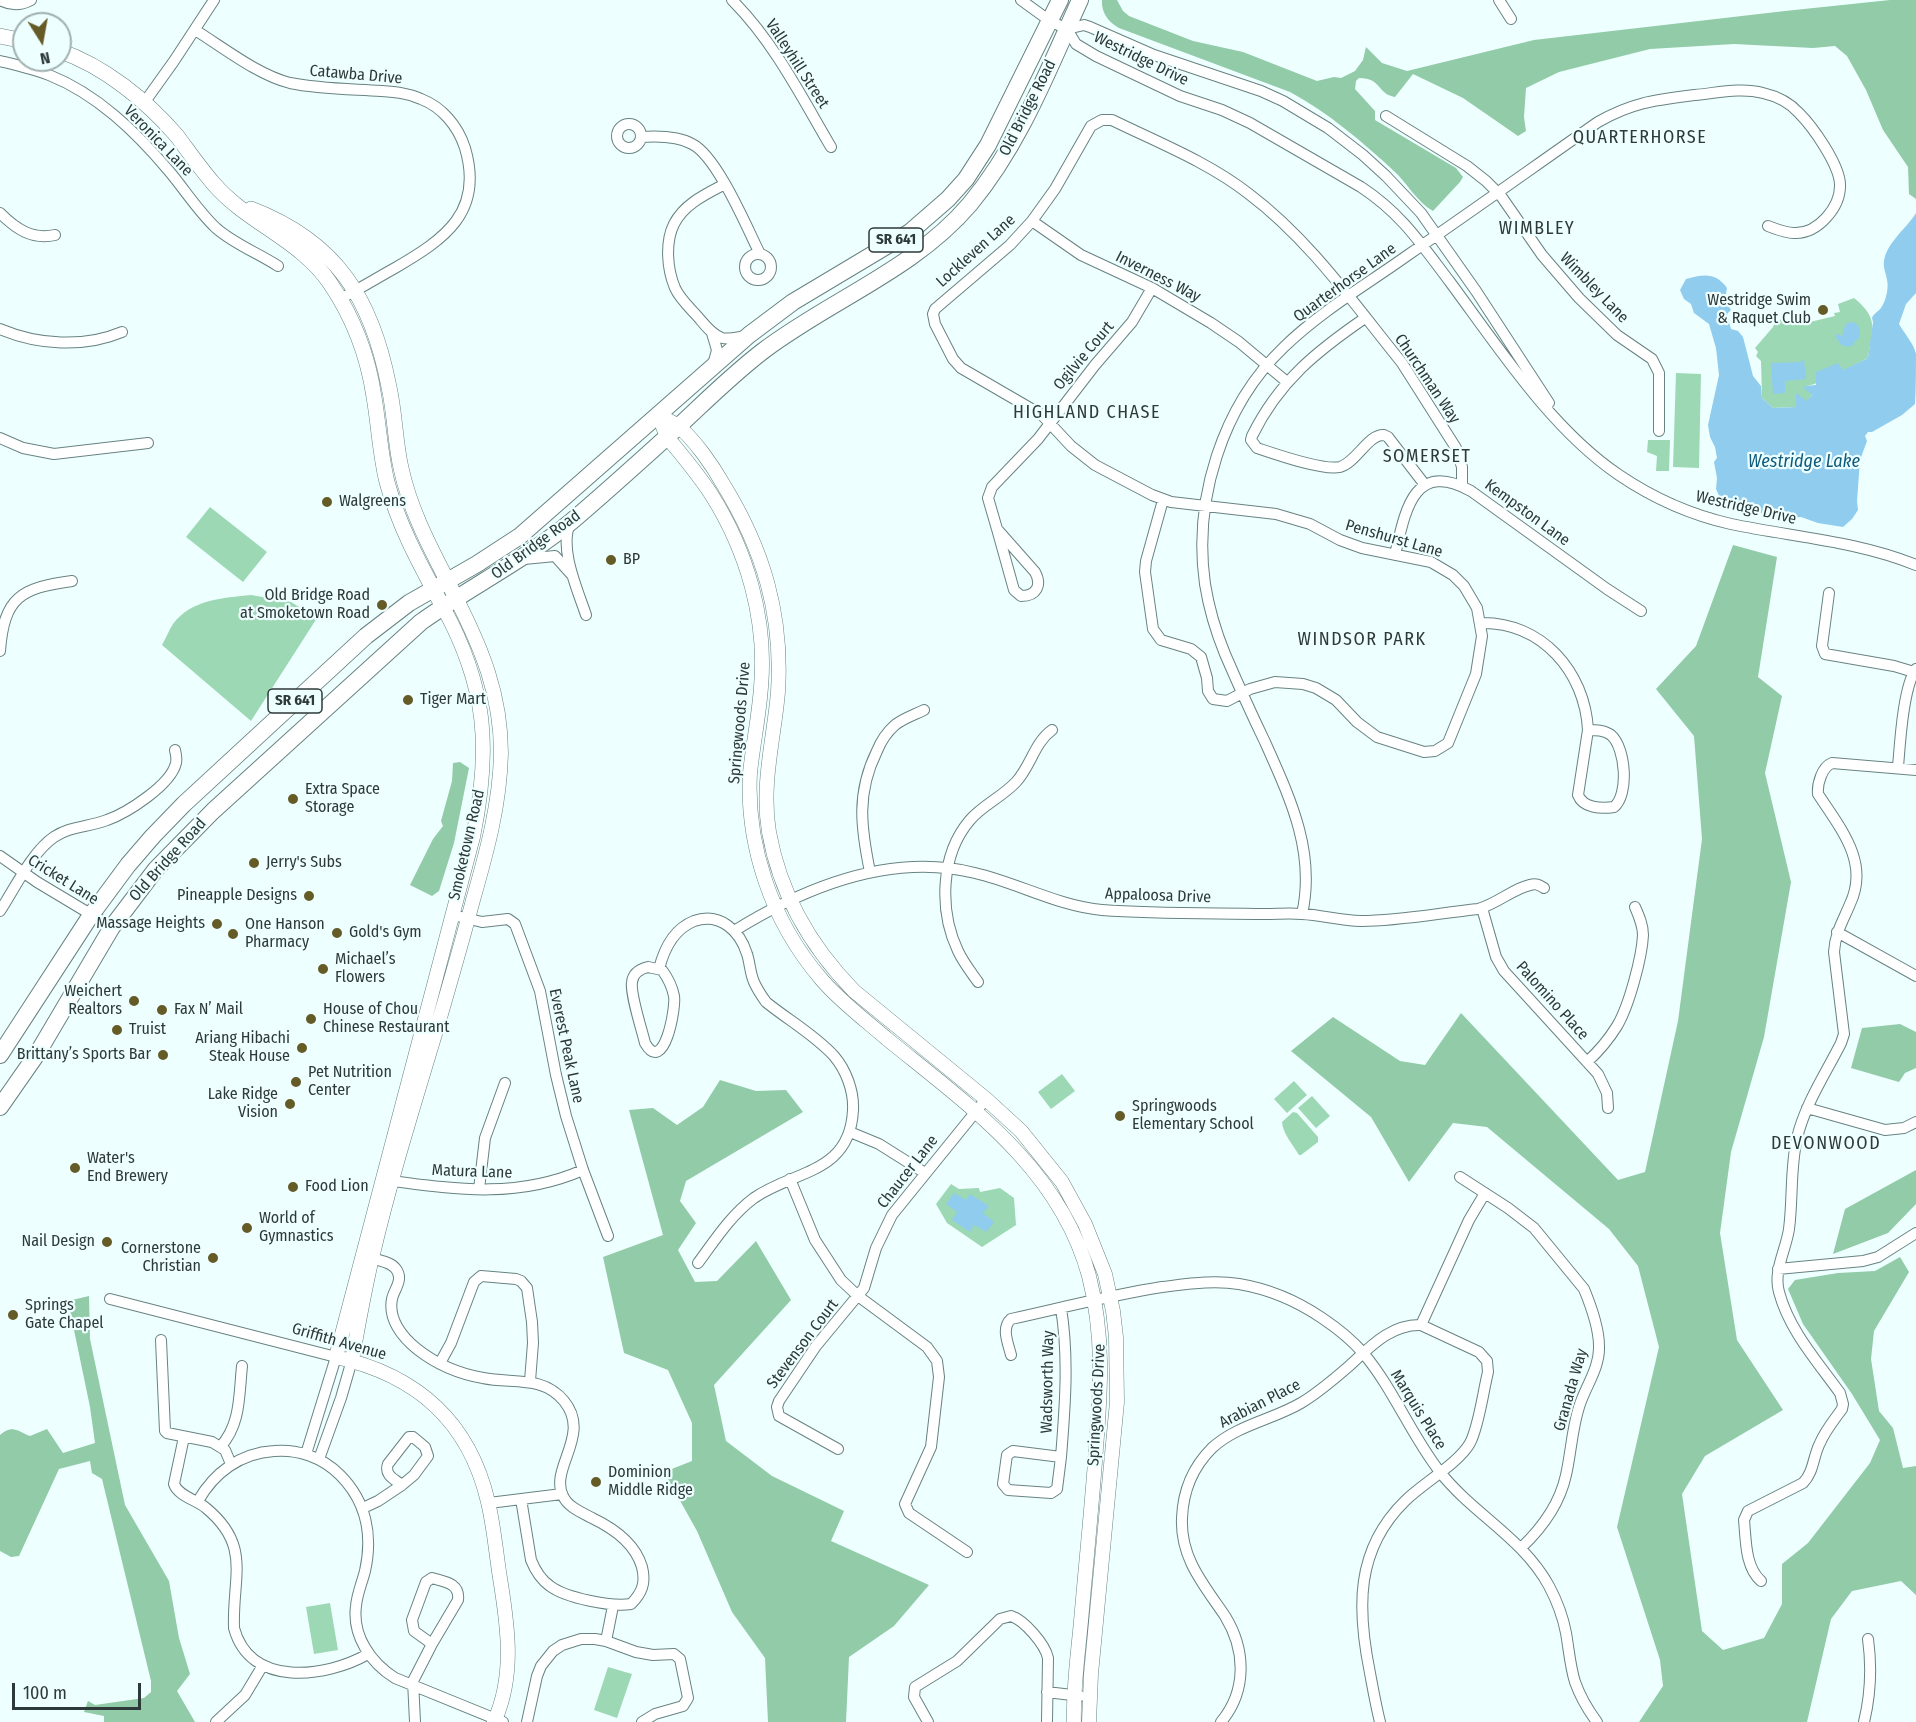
<!DOCTYPE html>
<meta charset="utf-8">
<style>
body{margin:0}
#map{position:relative;width:1916px;height:1722px;overflow:hidden;background:#eff;font-family:"Fira Sans Condensed",sans-serif}
canvas{display:block}
.north{position:absolute;left:12px;top:12px;width:60px;height:60px;box-sizing:border-box;background:#eff;border:2px solid #a1b0b0;border-radius:50%;rotate:169deg;font-size:16px;font-weight:700;line-height:24px;text-align:center;color:#2e3939}
.north::after{content:'';display:block;margin:auto;width:21px;height:27px;background:#645b27;clip-path:polygon(50% 0,100% 100%,50% 72%,0 100%)}
.scale{position:absolute;left:12px;top:1683px;width:129px;height:27px;box-sizing:border-box;border:3px solid #2e3939;border-top:0;padding-left:8px;font-size:18px;line-height:21px;white-space:nowrap;color:#2e3939;-webkit-text-stroke:4px #eff;paint-order:stroke}
</style>
<div id="map">
<canvas width="1916" height="1722"></canvas>
<div class="north">N</div>
<div class="scale">100 m</div>
</div>
<script>
const ctx = document.querySelector('canvas').getContext('2d');
ctx.lineJoin = 'round';
function fillPath(path, color) {
  ctx.fillStyle = color;
  ctx.fill(path, 'evenodd');
}
function stroke(path, color, width, dash) {
  ctx.strokeStyle = color;
  ctx.lineWidth = width;
  ctx.lineCap = dash ? 'butt' : 'round';
  ctx.setLineDash(dash || []);
  ctx.stroke(path);
}
function write(font, color, halo, rows, align = 'center') {
  ctx.font = font + ' "Fira Sans Condensed",sans-serif';
  ctx.lineWidth = 4.5;
  ctx.setLineDash([]);
  ctx.textBaseline = 'middle';
  ctx.strokeStyle = halo;
  ctx.fillStyle = color;
  for (const [text, x, y, turn = 0] of rows) {
    ctx.save();
    ctx.translate(x, y);
    ctx.rotate((+turn || 0) * Math.PI / 180);
    ctx.textAlign = isNaN(turn) ? turn : align;
    if (halo) ctx.strokeText(text, 0, 0);
    ctx.fillText(text, 0, 0);
    ctx.restore();
  }
}
const green = new Path2D(`
 M1854 298C1880 319 1872 330 1868 358 1850 366 1823 384 1806 386L1812 395 1806 402 1797 394 1796 407 1773 408 1762 398 1761 361 1756 356 1758 352 1755 348 1773 327 1775 321 1783 319 1794 322 1809 318 1810 322 1835 316 1834 313 1840 312 1838 304Z
 M1676 373 1701 374 1699 468 1673 467Z
 M1648 440H1670L1669 471H1656L1657 456 1647 452Z
 M210 507 267 552 243 582 186 537Z
 M251 595 291 602 317 618 251 721 162 645C166 638 169 630 173 624 192 599 223 598 251 595Z
 M1062 1074 1075 1091 1051 1109 1038 1092Z
 M1294 1081 1307 1095 1287 1113 1274 1099Z
 M1312 1096 1330 1116 1316 1128 1298 1108Z
 M1293 1112 1297 1113 1318 1137V1142L1301 1155H1299C1293 1145 1283 1134 1282 1122Z
 M951 1184 959 1189 979 1188 980 1192 1000 1188 1014 1198 1016 1225 982 1247 947 1223 936 1204Z
 M330 1603 338 1650 314 1654 306 1607Z
 M608 1667 632 1674 617 1718 594 1710Z`);
const forest = new Path2D(`
 M1102 0H1117L1123 11 1129 16 1193 41 1243 52 1317 81 1334 77 1341 78 1355 71 1363 60 1366 47 1382 63 1407 71 1534 40 1785 11 1890 0H1916V199L1909 194 1908 167 1883 130 1866 90 1847 56 1835 46 1813 48 1734 44 1650 49 1559 72 1526 88 1524 117 1526 131 1518 136 1463 98 1413 74 1395 97C1377 94 1382 78 1359 78L1356 81 1355 89 1375 111V120L1456 168 1463 177 1460 182 1433 211C1417 202 1407 183 1394 171 1361 141 1329 113 1290 92L1119 28C1108 22 1101 12 1102 0Z
 M1733 545 1777 557 1758 677 1782 696 1765 773 1791 882 1764 1037 1731 1152 1720 1233 1737 1340 1783 1410 1705 1456 1682 1494 1702 1631 1723 1650 1764 1638 1782 1604V1564L1808 1543 1870 1463 1880 1440 1852 1394 1803 1324 1788 1289 1795 1280 1838 1273 1875 1271 1900 1257 1909 1272 1874 1331 1871 1359 1879 1411 1893 1428 1903 1468 1916 1466V1595L1901 1581 1852 1591 1831 1619 1807 1722H1639L1663 1686 1660 1660 1617 1527 1659 1347 1638 1266 1609 1229 1487 1127 1453 1123 1409 1182 1371 1117 1291 1051 1333 1017 1400 1061 1425 1065 1461 1013 1618 1180 1645 1172 1678 1021 1702 839 1694 736 1656 689 1696 646Z
 M460 762 469 768 454 843 439 891 432 896 410 885 433 839 443 826 441 821 452 781 453 763Z
 M1900 1024 1916 1032V1068L1905 1073 1899 1082 1851 1068 1862 1028Z
 M720 1080 756 1091 786 1090 803 1112 686 1181 680 1201 696 1223 678 1250 695 1282 717 1281 756 1241 791 1300 714 1385 726 1441 772 1476 844 1511 831 1541 929 1585 894 1626 849 1657 846 1722H768L765 1658 732 1612 697 1531 664 1472 692 1461V1423L668 1370 624 1353 603 1257 663 1235 629 1110 653 1108 677 1125 703 1107Z
 M1916 1170V1204L1888 1233 1833 1254 1845 1209Z
 M89 1296 90 1339 125 1505 169 1581 179 1638 190 1674 177 1691 195 1722H104V1716L84 1712 88 1701 95 1705 144 1698 151 1692V1681L102 1479 92 1473 90 1461 59 1469 19 1556 11 1557 0 1551V1435C13 1424 17 1431 30 1436L47 1429 63 1453 95 1443 90 1407 68 1301Z`);
const water = new Path2D(`
 M1916 213V293L1906 304 1899 324C1904 333 1914 344 1916 354 1916 364 1916 394 1915 404L1902 415 1872 432H1868L1865 436 1867 441 1860 460 1857 501 1858 510 1852 519 1843 527 1818 523 1801 517 1783 519 1722 502 1716 489 1717 478 1714 462 1717 458 1715 447 1710 437 1708 425 1719 375 1716 348 1709 324 1694 313 1691 304 1684 299 1680 290 1686 279C1703 274 1716 272 1727 288 1725 297 1726 302 1731 310L1727 314 1731 329 1738 331 1743 337 1753 376 1761 386 1762 398 1773 408 1796 407V395L1797 393 1806 401 1812 395 1804 388 1805 386 1816 385V372L1838 363 1843 370 1868 358 1873 322 1872 318C1874 313 1878 312 1881 308 1886 301 1889 287 1887 280 1886 273 1883 268 1884 261 1887 242 1907 228 1916 213Z
 M1854 322 1860 328 1859 339 1855 340 1854 344 1850 347 1841 345 1835 336 1838 334 1841 336 1843 334 1844 328 1847 323Z
 M1801 360H1804L1806 379 1785 381V393L1773 394 1771 363 1801 362Z
 M954 1193 966 1200 970 1194 989 1206 983 1213 994 1222 986 1232 974 1225 970 1232 952 1220 957 1212 946 1204Z`);
const minor = new Path2D(`
 M0 0C11 6 20 6 31 0
 M732 0C774 42 801 96 831 147
 M1021 0 1050 21 1067 29
 M1499 0 1511 19
 M1067 29 1076 44 1096 56 1180 96 1222 110 1250 123 1361 187C1402 214 1421 244 1450 282 1499 348 1551 429 1619 475 1653 498 1691 515 1731 524 1793 537 1857 541 1916 565
 M1067 29 1084 25 1090 27 1154 55 1261 91 1283 101 1328 128 1363 155 1386 176 1421 213 1476 291 1549 403
 M195 30C224 48 258 75 290 83 319 89 351 89 381 91 394 92 408 93 421 99 442 107 458 126 465 148 484 212 445 239 395 268 377 278 359 289 340 299
 M0 61C16 65 33 69 49 75 97 94 136 132 169 171 185 190 198 211 216 228 234 244 258 253 278 266
 M144 103 174 61 214 0
 M1386 116 1467 166 1486 181 1501 196 1542 255 1579 298 1617 335 1652 359 1659 373V431
 M617 136a12 12 0 1 1 24 0a12 12 0 1 1-24 0Z
 M641 137C657 136 678 136 692 144 717 156 747 228 760 254
 M725 184C706 194 684 204 674 224 665 242 667 269 675 288 680 299 690 308 698 317 705 325 712 335 722 338 730 340 738 337 745 336
 M0 213C16 229 32 240 55 235
 M1032 221 1081 255 1152 288 1211 323 1239 342 1287 382
 M745 267a13 13 0 1 1 26 0a13 13 0 1 1-26 0Z
 M1365 318C1317 351 1279 381 1252 436L1251 440 1257 448C1275 454 1323 471 1340 467 1357 462 1368 434 1384 435L1388 437 1425 485
 M0 329C38 345 84 348 122 332
 M712 333 717 350 713 365
 M0 438 23 448 54 454 148 443
 M1163 500 1146 561 1145 572 1153 629 1161 640 1191 649 1201 657 1207 678 1208 691 1213 699 1227 701 1250 689 1275 682 1303 684 1316 688 1336 700 1357 722 1377 737 1424 752 1435 751 1448 743 1476 674 1482 636 1477 608 1464 586 1453 575 1431 562 1362 548 1340 540 1310 524 1276 514 1171 502 1152 495 1095 465 1071 446 1042 415 961 368 953 359 935 324 933 314 935 309 1010 245 1032 221 1055 189 1091 126 1102 120H1112C1159 143 1208 162 1249 194 1310 240 1354 304 1402 363L1456 448 1462 467V486
 M570 523C559 549 577 588 586 615
 M997 529 988 498 992 487 1038 439 1095 365 1132 322 1152 288
 M997 529 1035 572C1042 585 1037 596 1021 596L1014 590Z
 M1395 555C1405 512 1413 459 1471 491L1607 589 1641 611
 M524 559 555 556 571 574
 M1829 593 1822 646 1825 654 1894 666 1914 672
 M1481 623C1542 622 1585 672 1588 730
 M0 651C4 597 21 588 72 581
 M1588 730C1596 730 1604 730 1611 735 1626 748 1629 795 1614 807 1601 809 1583 808 1578 795Z
 M1898 767C1900 744 1903 687 1916 669
 M0 856 37 882 112 927
 M870 872C861 828 856 793 877 751 881 741 887 732 895 725 904 718 914 715 924 710
 M1482 908 1496 957 1504 971 1598 1074 1607 1093 1608 1108
 M0 911C15 888 32 852 54 837 70 826 89 827 107 820 127 813 171 785 176 763 177 758 176 754 175 750
 M1302 914C1316 852 1290 798 1265 742 1251 713 1238 684 1225 654 1216 632 1209 609 1205 584 1193 500 1222 406 1284 347 1321 311 1366 285 1408 255 1472 211 1535 166 1598 122 1633 102 1656 100 1695 95 1717 93 1741 87 1763 93 1776 96 1790 103 1799 113 1813 127 1839 164 1840 184 1841 207 1818 234 1794 233 1785 233 1776 229 1768 226
 M453 915 482 922 508 919 515 924 540 991 556 1075 566 1116 583 1170 608 1236
 M734 931C805 887 891 852 975 873 1018 883 1058 906 1102 910 1156 914 1211 913 1265 914 1278 914 1290 913 1302 914 1322 915 1341 921 1361 921 1400 921 1439 913 1478 909 1497 904 1514 888 1530 885 1536 883 1539 885 1544 888
 M1837 932 1916 976
 M648 967 662 970C668 978 672 986 674 996 676 1008 664 1076 645 1043 642 1030 630 994 632 982 633 973 640 969 648 967Z
 M659 969C664 949 674 929 694 921 720 912 740 931 747 954 750 963 750 973 754 982 757 989 761 995 766 1002 788 1020 815 1035 834 1056 846 1070 854 1091 853 1110 850 1174 794 1170 754 1198 731 1215 715 1240 698 1263
 M978 982C971 972 963 962 958 951 939 911 940 855 970 820 983 805 1002 797 1016 782 1031 766 1034 743 1052 730
 M1587 1062C1599 1051 1609 1039 1617 1026 1629 1006 1642 957 1643 935 1643 925 1639 916 1635 907
 M1807 1108 1885 1130 1904 1128 1916 1122
 M850 1132 879 1144 925 1173
 M1460 1177 1508 1208 1534 1228 1584 1289C1591 1306 1599 1328 1599 1346 1600 1368 1585 1387 1579 1407 1572 1429 1571 1453 1566 1475 1560 1503 1542 1528 1521 1548
 M790 1179 815 1240 841 1280 858 1296 927 1347 937 1361 939 1377 931 1447 905 1504 909 1513 967 1552
 M392 1181C460 1190 519 1198 583 1170
 M479 1189 485 1138 505 1083
 M372 1258C380 1261 391 1262 396 1269 404 1280 394 1289 392 1299 388 1319 402 1337 417 1349 436 1364 460 1374 483 1378 512 1384 543 1375 564 1401 592 1435 549 1468 563 1496 568 1507 581 1512 592 1518 613 1528 635 1543 642 1567 646 1583 642 1593 631 1604 611 1607 566 1598 550 1586 540 1579 535 1570 531 1560L521 1499
 M1778 1269 1863 1261 1878 1257 1916 1233
 M110 1299 336 1357 306 1454
 M161 1340 165 1431 167 1433 212 1442 225 1450 231 1464
 M1011 1355C1008 1343 1001 1328 1011 1319 1061 1308 1111 1295 1162 1287 1188 1284 1213 1280 1239 1284 1269 1289 1297 1301 1322 1318 1337 1328 1352 1340 1364 1354 1394 1390 1411 1435 1440 1472 1473 1514 1523 1538 1549 1586 1557 1601 1563 1617 1566 1633 1569 1650 1570 1666 1575 1682 1580 1696 1588 1710 1597 1722
 M440 1363 451 1343 474 1282 481 1276 516 1279 521 1281 527 1288 532 1322 533 1343 530 1381
 M184 1437 174 1484C178 1496 197 1500 206 1508 252 1546 232 1577 234 1628 250 1688 326 1678 368 1654
 M409 1437H413L425 1447 428 1456 414 1475 402 1485C394 1479 384 1475 388 1464Z
 M220 1447C241 1425 239 1394 242 1366
 M838 1449 779 1416 777 1407 779 1401 816 1346 864 1288 876 1248 892 1215 986 1099
 M1013 1451 1061 1457 1057 1489 1051 1493 1008 1490 1003 1484 1007 1455Z
 M1061 1457C1065 1407 1069 1358 1061 1308
 M319 1459 341 1398 352 1360
 M198 1501C214 1473 240 1453 274 1451 298 1449 322 1457 340 1475 366 1501 373 1535 365 1571 362 1583 357 1594 356 1606 352 1636 371 1663 395 1678L503 1722
 M489 1503 562 1494
 M363 1508 378 1501 402 1485
 M432 1578C445 1582 460 1583 458 1600L432 1644 414 1631 412 1620 426 1582Z
 M1761 1581C1745 1567 1746 1540 1744 1520L1748 1511 1803 1483C1814 1472 1813 1456 1820 1443 1825 1431 1834 1420 1842 1409L1843 1404 1840 1393C1817 1361 1789 1330 1779 1292 1773 1271 1786 1250 1789 1229 1793 1199 1790 1168 1797 1138 1805 1104 1826 1073 1841 1043L1844 1034 1834 952C1835 933 1843 921 1850 904 1870 862 1840 828 1818 794 1817 784 1822 767 1832 763L1916 770
 M606 1641 613 1606
 M1047 1692 1080 1696
 M216 1722 245 1695 263 1665
 M415 1722 413 1681 432 1644
 M527 1722 537 1676 541 1666 553 1651 562 1645 581 1639H595L606 1641 636 1652 653 1655 674 1654 680 1659 688 1698 683 1706 655 1714 642 1722
 M928 1722 914 1697 915 1687 957 1661 1000 1619 1011 1616C1024 1620 1045 1644 1048 1658L1047 1722
 M1221 1722C1247 1691 1246 1650 1225 1616 1204 1585 1180 1558 1182 1518 1183 1492 1193 1467 1212 1448 1237 1425 1272 1420 1301 1403 1318 1393 1333 1380 1348 1367 1369 1348 1390 1324 1421 1325L1469 1220 1485 1193
 M1380 1722C1376 1706 1373 1689 1370 1673 1357 1609 1355 1550 1405 1501 1423 1483 1458 1464 1470 1443 1479 1426 1483 1392 1488 1372L1487 1361 1479 1352 1421 1325
 M1864 1722C1871 1693 1872 1668 1868 1639`);
const tertiary = new Path2D(`
 M658 415C665 419 673 422 678 426 694 439 713 466 723 484 763 549 783 614 778 692 774 739 761 784 769 832 780 894 810 946 854 991L986 1099 1021 1131 1062 1182 1085 1224 1105 1274 1113 1311 1116 1337 1117 1402 1091 1674 1089 1722
 M663 427 667 437C682 455 698 474 711 494 747 551 767 619 761 687 759 716 753 744 750 773 748 808 754 847 765 880 777 916 797 951 822 980 841 1002 864 1019 886 1038 968 1105 1060 1168 1089 1276 1104 1335 1101 1388 1096 1448 1092 1506 1086 1563 1081 1621 1078 1654 1073 1688 1074 1722
 M443 607C487 687 491 749 473 837L336 1357C416 1375 469 1420 488 1502 494 1527 496 1553 500 1578 508 1627 515 1676 494 1722
 M352 1360C358 1326 364 1292 372 1258 391 1176 417 1095 441 1014 452 976 463 938 473 900 487 851 500 804 501 753 501 695 482 649 456 598`);
const secondary = new Path2D(`
 M0 36 24 41
 M60 51C104 66 147 101 177 136 189 152 200 168 213 183 247 223 300 239 330 283 353 317 368 356 374 397 379 426 380 454 387 482 399 527 421 566 443 607
 M251 209C337 242 372 299 389 387 395 414 395 442 401 468 411 515 435 556 456 598`);
const primary = new Path2D(`
 M0 1055 91 915 128 865 153 836 184 804 366 636 409 603 477 564 520 536 749 335 793 302 910 232 948 199 966 179 988 145 1060 0
 M0 1107 37 1054 112 927 156 869 213 811 421 622C470 587 525 560 572 521 605 493 637 464 669 435 700 407 729 377 763 351 830 300 914 270 970 204 1020 144 1048 70 1080 0`);
const markers = [
 [1823,310,6,"#645b27"],
 [327,502,6,"#645b27"],
 [611,560,6,"#645b27"],
 [382,605,6,"#645b27"],
 [408,700,6,"#645b27"],
 [293,799,6,"#645b27"],
 [254,863,6,"#645b27"],
 [309,896,6,"#645b27"],
 [217,924,6,"#645b27"],
 [337,933,6,"#645b27"],
 [233,934,6,"#645b27"],
 [323,969,6,"#645b27"],
 [134,1001,6,"#645b27"],
 [162,1010,6,"#645b27"],
 [311,1019,6,"#645b27"],
 [117,1030,6,"#645b27"],
 [302,1048,6,"#645b27"],
 [163,1055,6,"#645b27"],
 [296,1082,6,"#645b27"],
 [290,1104,6,"#645b27"],
 [1120,1116,6,"#645b27"],
 [75,1168,6,"#645b27"],
 [293,1187,6,"#645b27"],
 [247,1228,6,"#645b27"],
 [107,1242,6,"#645b27"],
 [213,1258,6,"#645b27"],
 [13,1315,6,"#645b27"],
 [596,1482,6,"#645b27"]
];
const shields = [
 [896,240,54],
 [295,701,54]
];
const shieldNames = [
 ["SR 641",896,240],
 ["SR 641",295,701]
];
const streetNames = [
 ["Westridge Drive",1141,59,26],
 ["Valleyhill Street",797,64,57],
 ["Catawba Drive",356,75,5],
 ["Old Bridge Road",1028,108,-63],
 ["Veronica Lane",158,141,46],
 ["Lockleven Lane",976,251,-42],
 ["Inverness Way",1158,277,27],
 ["Quarterhorse Lane",1345,283,-36],
 ["Wimbley Lane",1594,288,46],
 ["Ogilvie Court",1084,356,-50],
 ["Churchman Way",1427,379,56],
 ["Westridge Drive",1746,508,13],
 ["Kempston Lane",1527,513,36],
 ["Penshurst Lane",1394,539,16],
 ["Old Bridge Road",536,545,-36],
 ["Springwoods Drive",740,723,-85],
 ["Smoketown Road",467,845,-77],
 ["Old Bridge Road",168,860,-48],
 ["Cricket Lane",63,880,32],
 ["Appaloosa Drive",1158,896,2],
 ["Palomino Place",1552,1001,48],
 ["Everest Peak Lane",566,1046,78],
 ["Matura Lane",472,1172,2],
 ["Chaucer Lane",908,1172,-52],
 ["Griffith Avenue",339,1342,16],
 ["Stevenson Court",803,1344,-53],
 ["Wadsworth Way",1048,1382,-89],
 ["Granada Way",1571,1390,-74],
 ["Arabian Place",1260,1404,-27],
 ["Springwoods Drive",1097,1405,-87],
 ["Marquis Place",1418,1410,58]
];
const poiNames = [
 ["Westridge Swim",1811,301,"right"],
 ["& Raquet Club",1811,319,"right"],
 ["Walgreens",339,502],
 ["BP",623,560],
 ["Old Bridge Road",370,596,"right"],
 ["at Smoketown Road",370,614,"right"],
 ["Tiger Mart",420,700],
 ["Extra Space",305,790],
 ["Storage",305,808],
 ["Jerry's Subs",266,863],
 ["Pineapple Designs",297,896,"right"],
 ["Massage Heights",205,924,"right"],
 ["One Hanson",245,925],
 ["Pharmacy",245,943],
 ["Gold's Gym",349,933],
 ["Michael’s",335,960],
 ["Flowers",335,978],
 ["Weichert",122,992,"right"],
 ["Realtors",122,1010,"right"],
 ["Fax N’ Mail",174,1010],
 ["House of Chou",323,1010],
 ["Chinese Restaurant",323,1028],
 ["Truist",129,1030],
 ["Ariang Hibachi",290,1039,"right"],
 ["Steak House",290,1057,"right"],
 ["Brittany’s Sports Bar",151,1055,"right"],
 ["Pet Nutrition",308,1073],
 ["Center",308,1091],
 ["Lake Ridge",278,1095,"right"],
 ["Vision",278,1113,"right"],
 ["Springwoods",1132,1107],
 ["Elementary School",1132,1125],
 ["Water's",87,1159],
 ["End Brewery",87,1177],
 ["Food Lion",305,1187],
 ["World of",259,1219],
 ["Gymnastics",259,1237],
 ["Nail Design",95,1242,"right"],
 ["Cornerstone",201,1249,"right"],
 ["Christian",201,1267,"right"],
 ["Springs",25,1306],
 ["Gate Chapel",25,1324],
 ["Dominion",608,1473],
 ["Middle Ridge",608,1491]
];
const neighbourhoodNames = [
 ["QUARTERHORSE",1640,138],
 ["WIMBLEY",1537,229],
 ["HIGHLAND CHASE",1087,413],
 ["SOMERSET",1427,457],
 ["WINDSOR PARK",1362,640],
 ["DEVONWOOD",1826,1144]
];
const waterNames = [
 ["Westridge Lake",1804,462]
];
fillPath(green, '#9dd8b4');
fillPath(forest, '#91cba7');
fillPath(water, '#8fccee');
stroke(minor, '#688382', 12);
stroke(tertiary, '#688382', 15);
stroke(secondary, '#688382', 16);
stroke(primary, '#688382', 18);
stroke(minor, '#fff', 10);
stroke(tertiary, '#fff', 14);
stroke(secondary, '#fff', 15);
stroke(primary, '#fff', 16);
for (const [x, y, r, color] of markers) {
  const dot = new Path2D();
  dot.arc(x, y, r, 0, 2 * Math.PI);
  ctx.fillStyle = color;
  ctx.fill(dot);
  stroke(dot, '#eff', 2);
}
for (const [x, y, w] of shields) {
  const box = new Path2D();
  box.roundRect(x - w / 2, y - 12, w, 24, 4.5);
  ctx.fillStyle = '#eff';
  ctx.fill(box);
  stroke(box, '#2e3939', 1.5);
}
write('bold 15px', '#2e3939', null, shieldNames);
write('16px', '#2e3939', '#eff', streetNames);
write('16px', '#2e3939', '#eff', poiNames, 'left');
ctx.letterSpacing = '1.5px';
write('18px', '#2e3939', '#eff', neighbourhoodNames);
ctx.letterSpacing = '0px';
write('italic 18px', '#0e5b7c', '#eff', waterNames);
</script>
